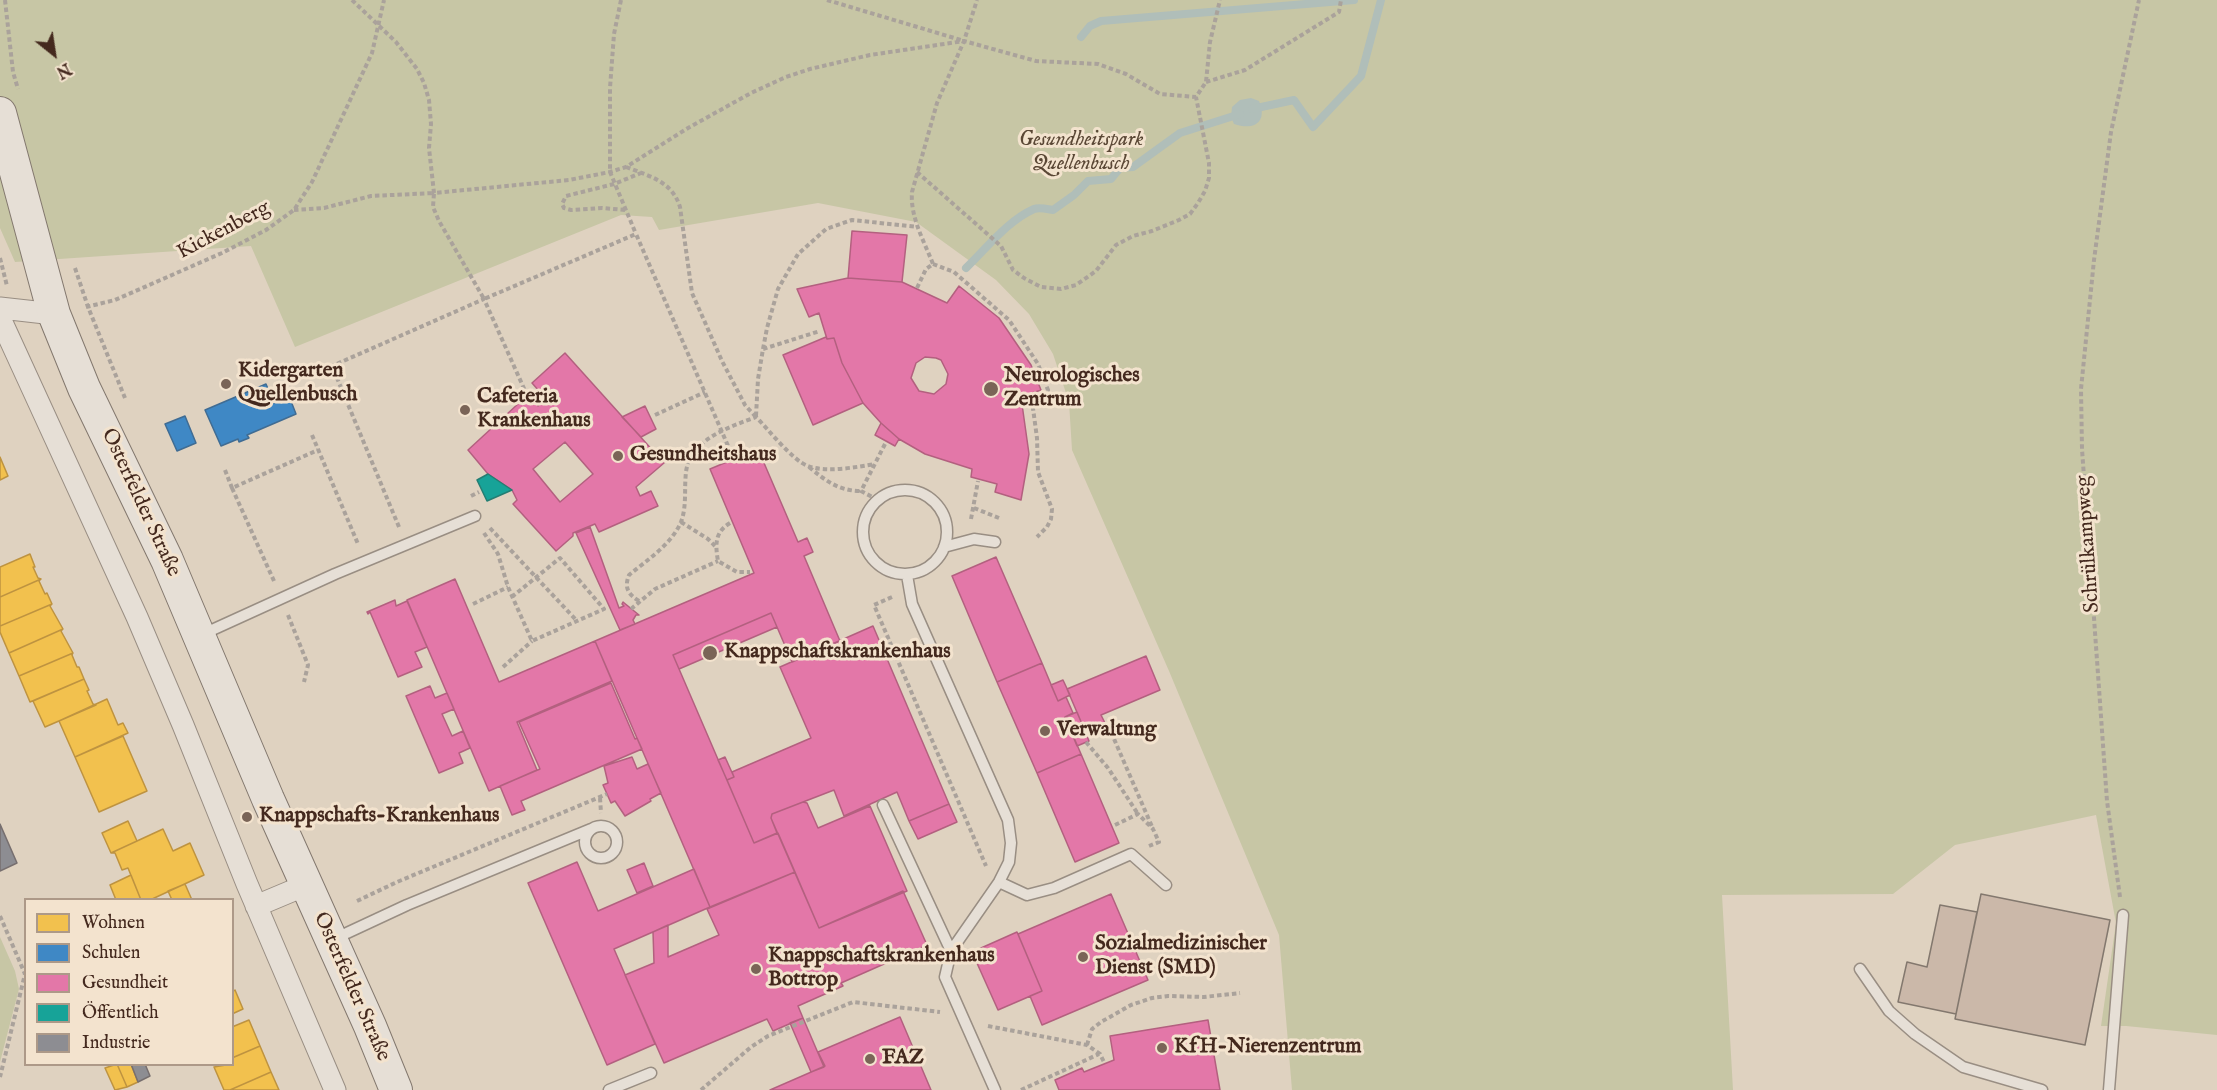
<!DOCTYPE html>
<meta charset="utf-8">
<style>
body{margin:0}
#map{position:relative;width:2217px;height:1090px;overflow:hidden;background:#dfd2c0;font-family:"IM FELL English",serif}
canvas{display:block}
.legend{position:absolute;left:24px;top:898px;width:210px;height:168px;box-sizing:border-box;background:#f3e3ce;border:2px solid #ad9988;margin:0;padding:8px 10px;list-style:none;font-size:18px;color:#44291e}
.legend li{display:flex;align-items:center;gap:12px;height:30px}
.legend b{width:30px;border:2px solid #ad9988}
.north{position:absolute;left:24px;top:24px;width:60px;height:60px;-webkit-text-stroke:4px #f3e3ce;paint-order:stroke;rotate:150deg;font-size:16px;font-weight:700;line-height:24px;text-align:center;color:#44291e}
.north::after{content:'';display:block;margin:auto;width:21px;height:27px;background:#44291e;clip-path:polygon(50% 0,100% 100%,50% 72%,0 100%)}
</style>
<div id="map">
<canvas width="2217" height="1090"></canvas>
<ul class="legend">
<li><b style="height:16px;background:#f2c14e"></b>Wohnen</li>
<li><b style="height:16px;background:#3f88c5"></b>Schulen</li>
<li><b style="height:16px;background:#e377a8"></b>Gesundheit</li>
<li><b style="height:16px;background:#17a398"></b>Öffentlich</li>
<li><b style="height:16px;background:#8d8d92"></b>Industrie</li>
</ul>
<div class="north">N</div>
</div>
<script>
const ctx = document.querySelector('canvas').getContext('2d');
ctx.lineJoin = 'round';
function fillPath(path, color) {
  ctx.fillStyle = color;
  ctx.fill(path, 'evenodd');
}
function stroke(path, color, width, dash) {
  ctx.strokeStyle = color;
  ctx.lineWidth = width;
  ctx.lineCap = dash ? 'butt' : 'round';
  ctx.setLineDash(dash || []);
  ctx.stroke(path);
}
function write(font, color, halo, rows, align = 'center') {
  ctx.font = font + ' "IM FELL English",serif';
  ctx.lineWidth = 6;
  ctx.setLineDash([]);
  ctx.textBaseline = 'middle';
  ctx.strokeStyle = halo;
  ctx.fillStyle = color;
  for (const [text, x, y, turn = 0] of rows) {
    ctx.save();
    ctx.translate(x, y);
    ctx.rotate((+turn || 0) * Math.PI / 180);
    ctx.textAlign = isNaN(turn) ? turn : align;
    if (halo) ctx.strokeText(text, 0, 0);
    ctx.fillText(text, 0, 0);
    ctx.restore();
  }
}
const green = new Path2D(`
 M0 0H2217V1035L2126 1026H2101L2116 923 2096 815 1955 845 1893 894 1722 895 1733 1090H1292L1279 935 1169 671 1072 450 1069 402 1053 354 1029 314 996 280 916 222 818 203 659 230 652 217 621 215 295 347 251 246 15 262 0 228Z
 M0 937 15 971 19 989 0 1062Z`);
const water = new Path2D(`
 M1251 98 1259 101C1268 122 1254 131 1234 124L1231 117 1232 107 1240 100Z`);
const homes = new Path2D(`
 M0 457 8 476 0 480Z
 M30 554 35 567H33L38 578 41 579 0 597V567Z
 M41 579 39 581 45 594 47 593 52 604 0 626V597Z
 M52 604 50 606 63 629 9 653 0 632V626Z
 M63 629 61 631 73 653 19 676 9 653Z
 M73 653 72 655 77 667H79L84 679 30 702 19 676Z
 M84 679 89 690 87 691 93 704 96 705 45 727 33 701Z
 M107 699 118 725 123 723 128 733 75 757 59 721Z
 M123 736 147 791 99 812 75 757Z
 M128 821 137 841 111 853 102 833Z
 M163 829 173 851 190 843 204 875 150 900H141L128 868 122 870 115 853H111Z
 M131 875 141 900H116L110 885Z
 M185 884 192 900H172L168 891Z
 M235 990 243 1009 232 1014V992Z
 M249 1020 260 1046 232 1058V1027Z
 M260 1046 271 1072 230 1090H224L214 1067 232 1064V1058Z
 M117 1064H131L138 1082 127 1087Z
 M117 1064 127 1087 115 1090 105 1068Z
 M271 1072 279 1090H230Z`);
const schools = new Path2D(`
 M266 384 274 403 289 396 296 414 247 435 249 438 239 442 238 439 221 446 205 410Z
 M185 416 196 443 177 451 165 424Z`);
const health = new Path2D(`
 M852 231 907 235 902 282 848 278Z
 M848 278 902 282 947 303 959 286 999 318 1031 365 1041 390 1021 397 1029 454 1021 500 995 492 997 484 971 477 972 469 925 454 899 439 881 423 863 403 842 363 834 338 827 339 819 313 809 317 797 289ZM925 357 936 358 941 360 948 374 946 384 934 394 919 391 911 378 916 363Z
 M826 337 827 339 834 338 842 363 863 403 813 425 783 355Z
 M565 353 664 463 636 487 640 496 651 491 658 506 599 532 595 524 573 533V536L556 551 513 504 517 500 512 490 488 474 468 450 519 403 518 399 521 404 537 400 538 406 546 399 532 383ZM565 442 593 474 560 502 533 469Z
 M645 406 656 429 641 437 622 417Z
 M881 423 899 439 895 446 875 435Z
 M758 449 798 542 807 538 813 552 804 556 840 641 792 662 771 613 673 655 754 843 778 833 795 872 710 907 595 641 754 573 710 469Z
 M590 527 619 608 624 606 622 604 623 602 639 615H636L633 620 635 624 620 630 576 533Z
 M996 557 1042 663 997 682 952 576Z
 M455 579 499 682 595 641 612 681 517 722 537 770 489 791 407 600Z
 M395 600 396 606 407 601 427 647 415 652 422 667 398 677 370 612 368 614 367 612Z
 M771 613 777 627 679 669 673 655Z
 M873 626 949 804 909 821 897 792 844 816 834 790 772 814 771 818 777 833 754 843 727 780 734 777 732 772 811 738 780 667Z
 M1146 656 1160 690 1101 715 1105 723 1085 731 1067 689Z
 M1042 663 1058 701 1066 697 1073 713 1065 717 1081 754 1037 773 997 682Z
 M1063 680 1070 695 1058 701 1051 685Z
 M611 683 635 739 637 738 642 749 521 801 525 810 512 815 500 786 540 769 519 722Z
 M430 686 435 698 447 693 454 709 442 714 452 736 463 731 470 748 459 753 463 763 439 773 406 696Z
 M1077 712 1089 741 1077 746 1065 717Z
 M1081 754 1119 843 1075 862 1037 773Z
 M632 757 637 769 648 764 661 793 650 799 651 801 625 816 615 801 611 803 603 785 608 783 604 766Z
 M725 757 734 777 727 780 718 760Z
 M803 802 807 803 818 828 870 806 907 891 819 928 771 818 772 814Z
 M949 804 957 822 918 839 909 821Z
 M577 862 598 911 694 869 710 907 614 949 655 1044 607 1065 528 883Z
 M644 863 653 886 637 893 627 870Z
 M795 872 819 928 903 891 927 945 841 983 843 986 798 1006 803 1018 773 1031 767 1019 664 1063 625 975 654 963 653 932 668 925V957L719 935 707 909Z
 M1111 894 1148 980 1042 1025 1030 996 1042 991 1018 934Z
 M1017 932 1042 991 998 1010 972 952Z
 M900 1017 931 1090H770L825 1066 818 1052Z
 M803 1018 824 1067 811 1072 790 1023Z
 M1208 1020 1220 1090H1059L1055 1080 1082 1068 1084 1072 1114 1060 1110 1036Z`);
const public = new Path2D(`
 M488 474 512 490 487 501 477 480Z`);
const industry = new Path2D(`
 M0 824 17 863 0 871Z
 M131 1064H145L150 1076 138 1082Z`);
const stream = new Path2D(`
 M1081 37 1090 26 1101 21 1354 0
 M1252 109 1294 100 1313 127 1361 76 1381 0
 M966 268C987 248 1007 221 1034 209 1039 207 1047 209 1053 210L1074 195 1088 181 1111 179 1120 168 1133 167 1180 133 1240 114`);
const building = new Path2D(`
 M1981 894 2110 920 2085 1045 1955 1019Z
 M1940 905 1977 912 1956 1014 1898 1002 1907 962 1927 967Z`);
const path = new Path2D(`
 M5 0 13 72 18 89
 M352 0 396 42 417 69 424 83 429 100 431 124 429 148 434 193 569 180 610 172 626 167 688 128 751 93 786 77 810 69 870 55 964 41 1036 61 1098 64 1126 74 1160 94 1196 97 1206 82 1210 42 1220 0
 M621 0 614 34 610 88V172L636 234
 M827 0 961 40
 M1206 82 1245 70 1339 12 1341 0
 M626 167C649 176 672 181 680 207L692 293 722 361 745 405 756 417
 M917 172 1001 246 1013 270 1024 278 1041 287 1061 289 1076 285 1096 271 1116 245 1133 236 1152 231 1179 220 1190 214 1198 203 1205 191 1209 178V163L1196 97
 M294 210 324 208 371 196 434 193 433 207 439 221 484 299 636 234 732 455
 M625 210 602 208 571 210 564 208 562 204 566 196 614 184 641 173
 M0 258 7 286
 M933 264 954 272 1009 320 1038 364 1048 390 1045 397 1032 401 1037 438 1038 472 1052 509 1051 519 1047 527 1037 537
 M75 268 88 307 125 398
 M917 288 926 269 933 264C924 241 910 217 912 192L937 103 964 41 977 0
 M86 307 115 300 222 253 266 230 294 210 312 182 372 53 384 0
 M763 349 767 328 778 289 798 254 826 229 852 220 918 227
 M1029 395 1032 401
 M655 415 705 392
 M756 416 758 379 763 349 820 331
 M312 435 358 544
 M809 467C826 481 839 491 861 491
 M225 470 232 488
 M471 496 479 492
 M878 500 861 491 885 444
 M974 508 999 518
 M971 519 978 481
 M681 522 708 539 715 546
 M730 523C715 532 715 544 718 561L737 572H750
 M399 527 332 366 484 299 526 393
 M490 528 577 621
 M484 533 498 554 508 587 532 641 604 609 560 558 513 596
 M274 581 232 488 318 450
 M892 597 874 605 986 866
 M639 601C628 594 624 588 629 575 647 560 671 545 681 522 687 506 684 489 686 472 690 439 730 427 756 417 768 429 793 461 808 466 826 473 857 467 875 464
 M473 604 508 587
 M631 609 655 589 718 561
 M288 615 308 665 304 682
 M503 667 532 641
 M1101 724 1108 725 1153 829
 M1086 742 1108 768 1138 814
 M600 798 601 813
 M308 820 321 814
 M1115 825 1138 814 1153 829 1159 842 1149 846
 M2120 897 2107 801 2082 449 2081 389 2094 260 2111 132 2139 0
 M357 901 397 882 607 794
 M0 916 25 974 0 1077
 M988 1026 1087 1045 1100 1054 1104 1062
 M1087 1045 1092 1029 1101 1022 1131 1005 1152 998 1168 996 1204 997 1240 993
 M701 1090 751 1047 768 1036 853 1002 940 1012
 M1021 1090 1099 1054`);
const service = new Path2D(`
 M863 532a42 42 0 1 1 84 0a42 42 0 1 1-84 0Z
 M944 547 974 539 995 542
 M907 575 912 604 1008 820 1011 843 1009 862 999 882 951 951 945 977 995 1090
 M201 635 335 574 475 516
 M883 805 951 951
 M585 842a16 16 0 1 1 32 0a16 16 0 1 1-32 0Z
 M999 882 1027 895 1054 888 1131 854 1166 885
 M334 939 407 905 591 829
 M1860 969 1889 1011 1915 1034 1963 1067 2042 1090
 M609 1090 651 1073
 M2109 1090 2123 915`);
const minor = new Path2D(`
 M0 308 54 314
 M0 318 137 617 183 725 247 884 335 1090
 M256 906 306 885`);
const secondary = new Path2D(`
 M0 113 54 314 84 388 167 560 268 799 370 1026 396 1090`);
const markers = [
 [226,384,6,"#7a6457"],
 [991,389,8,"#7a6457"],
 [465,410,6,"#7a6457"],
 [618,456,6,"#7a6457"],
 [710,653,8,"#7a6457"],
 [1045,731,6,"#7a6457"],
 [247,817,6,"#7a6457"],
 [1083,957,6,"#7a6457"],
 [756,969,6,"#7a6457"],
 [1162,1048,6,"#7a6457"],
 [870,1059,6,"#7a6457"]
];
const parkNames = [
 ["Gesundheitspark",1081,141],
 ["Quellenbusch",1081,165]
];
const streetNames = [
 ["Kickenberg",224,231,-28],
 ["Osterfelder Straße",140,503,65],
 ["Schrülkampweg",2089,544,-94],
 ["Osterfelder Straße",351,987,66]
];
const poiNames = [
 ["Kidergarten",238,372],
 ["Quellenbusch",238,396],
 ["Neurologisches",1004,377],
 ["Zentrum",1004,401],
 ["Cafeteria",477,398],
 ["Krankenhaus",477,422],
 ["Gesundheitshaus",630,456],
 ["Knappschaftskrankenhaus",724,653],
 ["Verwaltung",1057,731],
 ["Knappschafts-Krankenhaus",259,817],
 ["Sozialmedizinischer",1095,945],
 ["Dienst (SMD)",1095,969],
 ["Knappschaftskrankenhaus",768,957],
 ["Bottrop",768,981],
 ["KfH-Nierenzentrum",1174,1048],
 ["FAZ",882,1059]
];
fillPath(green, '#c7c6a5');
fillPath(water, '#b0beb9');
fillPath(homes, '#f2c14e');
stroke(homes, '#be9340', 1.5);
fillPath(schools, '#3f88c5');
stroke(schools, '#406c93', 1.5);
fillPath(health, '#e377a8');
stroke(health, '#b3607f', 1.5);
fillPath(public, '#17a398');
stroke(public, '#247e73', 1.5);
fillPath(industry, '#8d8d92');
stroke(industry, '#776f6f', 1.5);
stroke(stream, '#b0beb9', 8);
fillPath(building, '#cbb8a9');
stroke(building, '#83786e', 1.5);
stroke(service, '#998e83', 13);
stroke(minor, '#998e83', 23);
stroke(secondary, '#83786e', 34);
stroke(path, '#aaa29b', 4, [4.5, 3]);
stroke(service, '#e6dfd6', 10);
stroke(minor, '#e6dfd6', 21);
stroke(secondary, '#e6dfd6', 32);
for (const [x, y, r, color] of markers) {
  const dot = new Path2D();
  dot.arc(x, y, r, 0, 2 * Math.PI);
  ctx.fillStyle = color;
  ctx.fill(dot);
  stroke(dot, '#f3e3ce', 2);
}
write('italic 21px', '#5a4735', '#f3e3ce', parkNames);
write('21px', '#44291e', '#f3e3ce', streetNames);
write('bold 21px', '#44291e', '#f3e3ce', poiNames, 'left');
</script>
